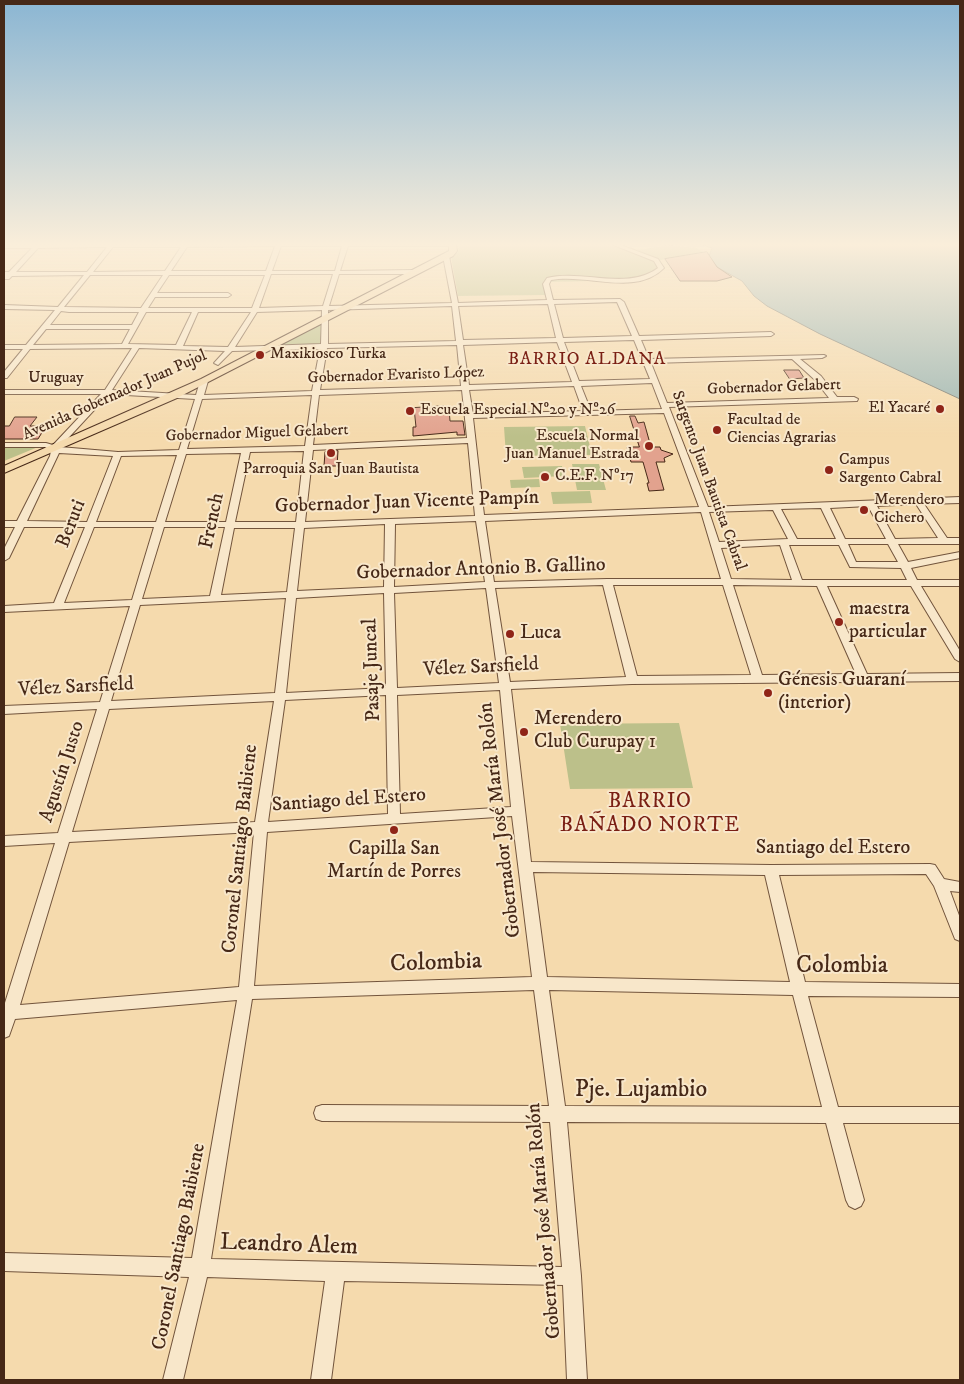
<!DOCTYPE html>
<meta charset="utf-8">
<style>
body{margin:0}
#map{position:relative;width:964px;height:1384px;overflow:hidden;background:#f5daad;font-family:"IM FELL DW Pica",serif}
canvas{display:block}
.frame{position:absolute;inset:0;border:5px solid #462817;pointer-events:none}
</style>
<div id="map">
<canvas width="964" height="1384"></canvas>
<div class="frame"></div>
</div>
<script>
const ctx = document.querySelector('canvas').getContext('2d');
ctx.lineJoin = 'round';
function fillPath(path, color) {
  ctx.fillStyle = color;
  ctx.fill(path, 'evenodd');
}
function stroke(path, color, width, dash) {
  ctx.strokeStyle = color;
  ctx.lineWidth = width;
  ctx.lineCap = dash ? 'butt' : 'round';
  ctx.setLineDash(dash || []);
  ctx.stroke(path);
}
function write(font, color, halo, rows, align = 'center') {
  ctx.font = font + ' "IM FELL DW Pica",serif';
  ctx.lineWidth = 4;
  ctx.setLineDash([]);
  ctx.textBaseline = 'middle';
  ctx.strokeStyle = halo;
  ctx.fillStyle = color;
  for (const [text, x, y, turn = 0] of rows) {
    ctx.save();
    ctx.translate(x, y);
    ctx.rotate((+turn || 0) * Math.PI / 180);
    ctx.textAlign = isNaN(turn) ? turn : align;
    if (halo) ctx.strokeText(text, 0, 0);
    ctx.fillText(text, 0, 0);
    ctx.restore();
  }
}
const green = new Path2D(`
 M458 244H609L634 251 668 245 697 248 703 252 656 261 660 268C648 283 611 278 593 278L594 281 543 282 546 295 458 296 451 257 459 251Z
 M324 323 322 345 276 346Z
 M585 426 592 455 506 456 504 427Z
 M4 447H38L4 461Z
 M572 464H599L606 490H577Z
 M562 466 564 476 524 478 522 467Z
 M539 479 540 487 511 488 510 480Z
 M590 491 592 503 553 504 551 492Z
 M679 723 693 788 570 789 560 724Z`);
const water = new Path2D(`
 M681 244H960V399L820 334 767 306 754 296 742 281 717 267 709 256 712 248 703 245Z`);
const building = new Path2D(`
 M707 252 717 267 732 277 717 281H680L665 259Z
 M784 370H799L804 378 790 379Z
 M446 406 447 409H449L450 421H463L465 435H457V432L413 436V427H416L414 408Z
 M630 416H635L638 423 644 422 651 447H660L661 450 673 454 664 458 665 462H656L664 490 649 491 647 483H649L643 462H631L627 447H639Z
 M15 417H37L30 426H46L38 439H4V426H9Z
 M338 451 337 466H324L325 452Z`);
const minor = new Path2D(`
 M4 244H455L452 246H348L340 271 414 270 417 272 414 274H339L329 306 452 303 443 256 446 254 449 256 458 303 547 300 543 284 547 278C582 269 627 291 658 268L654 261 611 244H618L658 259 664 268C635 297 587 273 551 280L549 284 553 300 620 299 624 302 639 336 771 332 774 334 771 336 641 340 649 359 824 355 826 356 822 358 800 359 821 376 837 397H854L858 399 857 401 669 407 708 507 960 497V503L924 504 947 538H960V544H898L908 562 960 552V558L911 568 917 580H960V586H921L960 651V662L955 659 911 586H827L867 674 960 673V681L632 684 511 689 531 862 771 865 930 864 935 865 944 879 960 882V892L950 891 960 918V941L955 939 934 886 926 874 779 875 805 982 960 984V997L808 996 838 1107H960V1123H843L864 1200 861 1206 855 1209 849 1206 846 1200 826 1123 567 1122 581 1276 587 1380H567L563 1285 344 1281 331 1380H311L325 1281 207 1277 183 1380H163L189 1277 4 1271V1253L192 1258 237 1000 15 1019 9 1036 4 1038V1006L55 843 4 846V836L58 833 97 709 4 714V706L100 702 130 606 4 612V606L54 603 85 527H24L9 558 4 561V549L15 527H4V521H17L50 456 51 450 45 447H4V443H46L53 445 101 394H4V390H105L132 348 30 349 7 378H4V372L23 349H4V345H26L55 310 4 309V305L58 307 84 275 12 276 9 279H5L4 272H9L32 248H4ZM275 246 266 271H171L187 247ZM281 246H342L335 271H272ZM107 247 87 272H16L38 248ZM113 247H181L165 271 93 272ZM271 274H333L323 306 259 308ZM90 275H163L141 308 64 307ZM169 275H265L252 308H148L155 297H228L231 295 228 293H157ZM617 302 632 336 563 338 554 304ZM548 304 556 338 463 340 458 306ZM452 306 456 341 328 344V310ZM322 310 321 344 235 347 257 312ZM61 311 69 312H139L132 325H50ZM146 312H192L176 345 128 344ZM198 312H251L228 347 183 346ZM46 329H130L122 344 33 345ZM634 340 650 379 579 381 564 342ZM557 342 572 382 469 385 463 345ZM457 345 461 386 320 390 327 348ZM139 348 225 351 214 363 218 365 232 351 320 349 312 391 204 395 208 381 204 379 200 381 196 395 112 390ZM792 359 815 380 829 398 667 403 651 363ZM652 383 662 409 591 411 581 386ZM574 386 583 411 473 414 469 390ZM462 390 467 438 313 445 319 395ZM109 394 195 399 179 450 118 452 60 447ZM312 395 305 446 187 449 202 399ZM664 413 699 507 484 515 473 418ZM468 443 475 516 305 522 313 450ZM304 451 296 522H235L250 452ZM59 453 113 456 87 522 27 521ZM241 453 226 522H165L186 454ZM177 455 156 522H96L121 456ZM916 504 938 538 895 539 877 506ZM868 506 886 539H845L830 508ZM821 508 836 539H797L781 509ZM773 510 788 539 719 542 709 512ZM701 512 721 579H607L494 582 485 521ZM476 521 485 582 394 587 395 524ZM385 524 384 587 297 591 304 528ZM94 527H154L132 600 64 603ZM164 527H225L210 596 142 599ZM234 528H295L287 592 221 595ZM848 544H888L898 562H856ZM780 545 792 580 731 579 721 548ZM789 545H839L850 567 901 568 907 580H802ZM603 585 626 677 510 682 495 588ZM613 585H723L751 675 637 676ZM733 585 817 586 856 674 762 675ZM486 588 499 683 397 688 394 593ZM384 593 386 688 286 693 296 598ZM286 598 275 693 111 701 140 605ZM500 690 511 807 400 814 397 695ZM386 695 388 814 268 822 285 700ZM274 701 255 822 72 832 109 709ZM512 816 532 977 254 986 267 832ZM254 832 239 987 20 1005 69 842ZM533 872 765 875 790 982 547 977ZM534 990 549 1106 322 1105 316 1107 314 1113 316 1119 322 1121 550 1122 562 1267 211 1259 252 999ZM549 990 793 995 822 1107 565 1106Z`);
const major = new Path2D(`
 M449 244H456L457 251 453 256 177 398 4 473V466L201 379 447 252 449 251Z`);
const markers = [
 [260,355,5,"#8f2418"],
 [940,409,5,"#8f2418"],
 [410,411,5,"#8f2418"],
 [717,430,5,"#8f2418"],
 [649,446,5,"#8f2418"],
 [331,453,5,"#8f2418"],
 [829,470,5,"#8f2418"],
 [545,477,5,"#8f2418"],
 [864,510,5,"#8f2418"],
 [839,622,5,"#8f2418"],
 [510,634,5,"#8f2418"],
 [768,693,5,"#8f2418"],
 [524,732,5,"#8f2418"],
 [394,830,5,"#8f2418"]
];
const farPoinames = [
 ["Maxikiosco Turka",270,355],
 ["El Yacaré",930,409,"right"],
 ["Escuela Especial Nº20 y Nº26",420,411],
 ["Facultad de",727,421],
 ["Ciencias Agrarias",727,439],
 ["Escuela Normal",639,437,"right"],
 ["Juan Manuel Estrada",639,455,"right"],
 ["Campus",839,461],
 ["Sargento Cabral",839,479],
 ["Parroquia San Juan Bautista",331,470,"center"],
 ["C.E.F. Nº17",555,477],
 ["Merendero",874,501],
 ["Cichero",874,519]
];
const farStreetnames = [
 ["Gobernador Evaristo López",396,376,-2],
 ["Uruguay",56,379],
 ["Gobernador Gelabert",774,388,-2],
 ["Avenida Gobernador Juan Pujol",115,396,-24],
 ["Gobernador Miguel Gelabert",257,434,-2],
 ["Sargento Juan Bautista Cabral",708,481,70]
];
const farNeighbourhoodnames = [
 ["BARRIO ALDANA",587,360]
];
const streetNames = [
 ["Gobernador Juan Vicente Pampín",407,503,-2],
 ["French",213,521,-78],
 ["Beruti",72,524,-69],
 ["Gobernador Antonio B. Gallino",481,570,-2],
 ["Vélez Sarsfield",481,668,-3],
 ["Pasaje Juncal",373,670,-92],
 ["Vélez Sarsfield",76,688,-3],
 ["Agustín Justo",63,772,-72],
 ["Santiago del Estero",349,801,-4],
 ["Gobernador José María Rolón",501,820,-97],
 ["Coronel Santiago Baibiene",241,849,-84],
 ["Santiago del Estero",833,849],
 ["Gobernador José María Rolón",545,1221,-95],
 ["Coronel Santiago Baibiene",180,1247,-79]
];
const poiNames = [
 ["maestra",849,610],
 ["particular",849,633],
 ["Luca",520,634],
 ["Génesis Guaraní",778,681],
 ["(interior)",778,704],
 ["Merendero",534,720],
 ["Club Curupay 1",534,743],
 ["Capilla San",394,850,"center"],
 ["Martín de Porres",394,873,"center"]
];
const neighbourhoodNames = [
 ["BARRIO",650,803],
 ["BAÑADO NORTE",650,827]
];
const nearStreetnames = [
 ["Colombia",436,964,-2],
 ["Colombia",842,967],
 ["Pje. Lujambio",641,1091],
 ["Leandro Alem",289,1246,2]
];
fillPath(green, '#bcc08a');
fillPath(water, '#a0b8b4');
stroke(water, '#7c7e75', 1);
fillPath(building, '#e2a28e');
stroke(building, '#462817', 1);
stroke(minor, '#72543c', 2);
stroke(major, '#462817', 2);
fillPath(minor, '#f8e7ca');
fillPath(major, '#f5daad');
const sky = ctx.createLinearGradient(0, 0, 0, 437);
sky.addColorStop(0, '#8bb6d3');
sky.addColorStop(0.56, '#faeeda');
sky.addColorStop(1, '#faeeda00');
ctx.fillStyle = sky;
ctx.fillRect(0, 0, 964, 437);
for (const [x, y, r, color] of markers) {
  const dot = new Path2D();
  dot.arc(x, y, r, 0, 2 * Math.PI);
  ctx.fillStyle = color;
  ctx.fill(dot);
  stroke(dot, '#f8e7ca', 2);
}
write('16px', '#462817', '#f8e7ca', farPoinames, 'left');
write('16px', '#462817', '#f8e7ca', farStreetnames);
ctx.letterSpacing = '1px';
write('18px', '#7a1f14', '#f8e7ca', farNeighbourhoodnames);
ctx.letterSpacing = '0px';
write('20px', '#462817', '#f8e7ca', streetNames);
write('20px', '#462817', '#f8e7ca', poiNames, 'left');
ctx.letterSpacing = '1px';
write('21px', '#7a1f14', '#f8e7ca', neighbourhoodNames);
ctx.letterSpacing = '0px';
write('24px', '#462817', '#f8e7ca', nearStreetnames);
</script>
